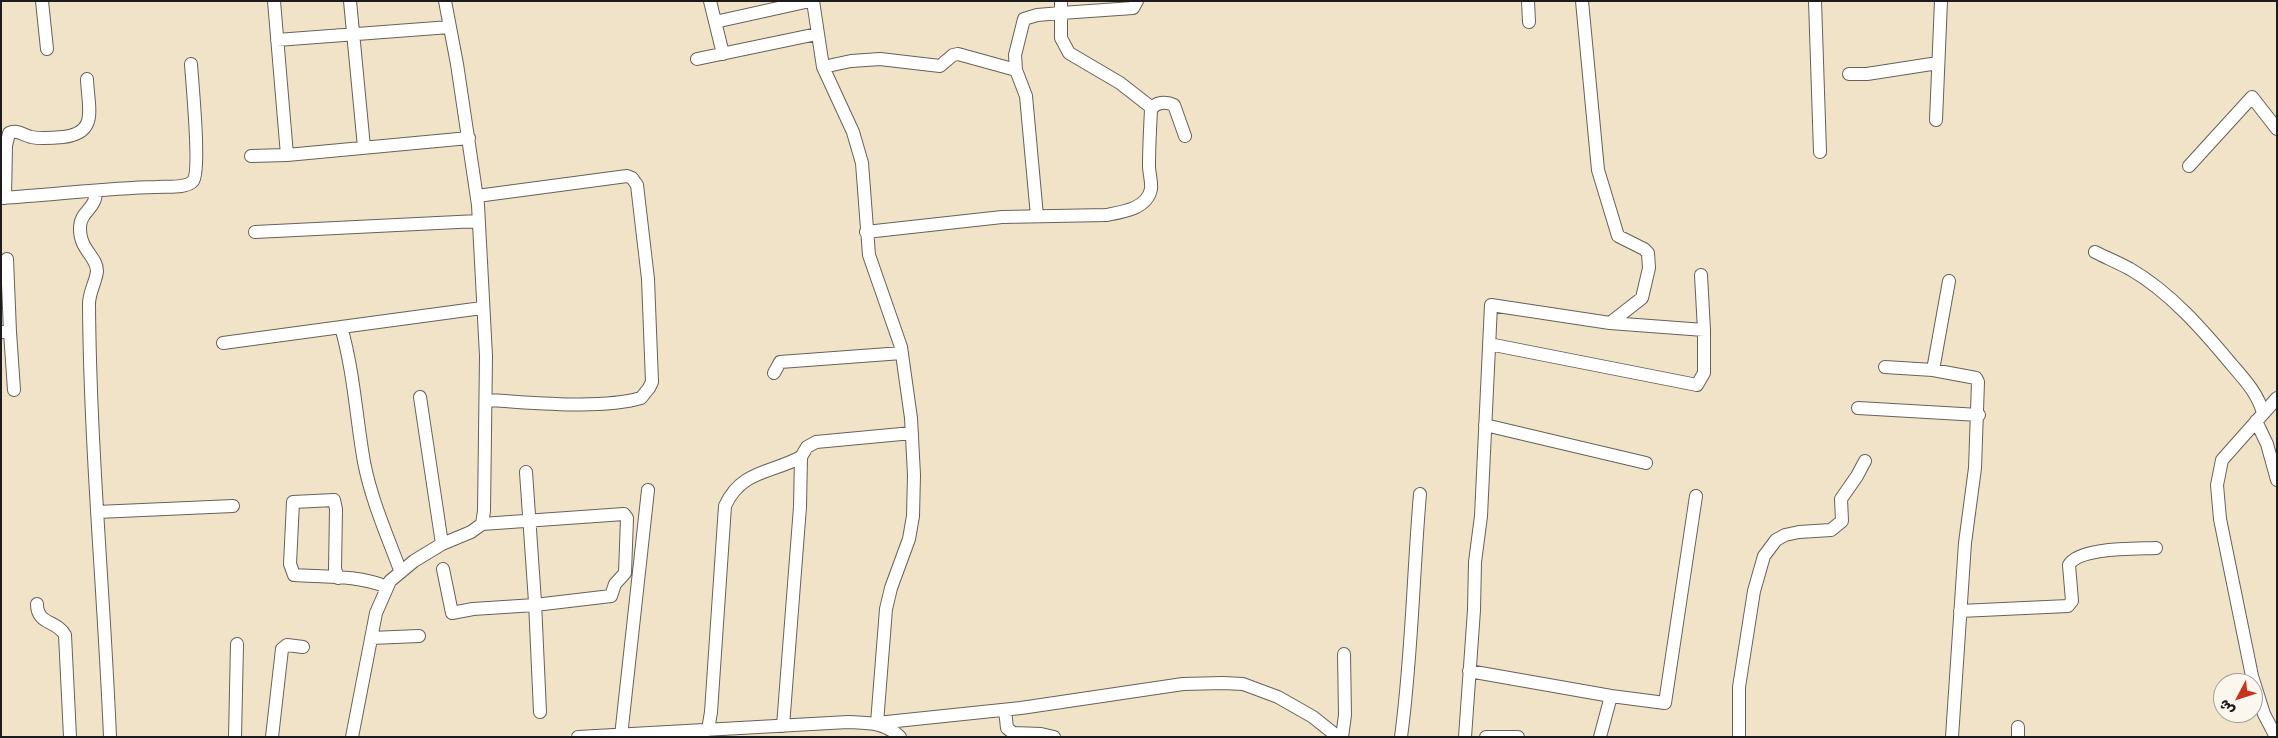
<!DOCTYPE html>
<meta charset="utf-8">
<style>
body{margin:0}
#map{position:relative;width:2278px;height:738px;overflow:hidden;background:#f1e3c7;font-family:Pangolin,"Playpen Sans Arabic",sans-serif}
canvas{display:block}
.frame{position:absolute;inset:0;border:2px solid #1c1c1c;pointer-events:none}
.north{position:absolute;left:2213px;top:673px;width:50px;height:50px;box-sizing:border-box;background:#fbf7ec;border:1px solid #a29f99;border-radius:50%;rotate:230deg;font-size:14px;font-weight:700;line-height:20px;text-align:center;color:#1c1c1c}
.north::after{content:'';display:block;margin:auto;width:18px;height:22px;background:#c8321e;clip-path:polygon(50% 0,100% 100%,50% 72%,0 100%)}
</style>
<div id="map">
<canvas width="2278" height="738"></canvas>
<div class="frame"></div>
<div class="north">ش</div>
</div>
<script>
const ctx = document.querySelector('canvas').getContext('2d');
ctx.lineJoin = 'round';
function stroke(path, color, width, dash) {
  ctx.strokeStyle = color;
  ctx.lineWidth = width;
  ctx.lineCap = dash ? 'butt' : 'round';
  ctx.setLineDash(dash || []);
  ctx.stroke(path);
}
const minor = new Path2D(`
 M42 1 47 49
 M274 1 287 155
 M350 1 364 147
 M710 1 723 54
 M813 1 823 67 853 132 862 163 869 255 901 347 911 418 914 475 913 516 909 539 891 588 886 609 877 723 1021 708 1183 684 1223 683 1243 684 1278 697 1313 717 1338 737
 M1137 1 1133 8 1061 13V38L1069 53 1120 83 1152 108
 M1528 1 1529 22
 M1582 1 1598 170 1618 236 1644 249 1648 253 1649 268 1642 298 1610 323
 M1815 1 1820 152
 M715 22 810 1
 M277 40 450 27
 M697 59 817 34
 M823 67 851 61 880 59 940 66 953 55 958 54 1016 70 1015 55 1024 19 1037 15 1061 13V1
 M1016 70 1026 96 1037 216
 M1849 74H1867L1938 63
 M1936 120 1941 1
 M251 156 287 155 469 138
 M2189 166 2252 97 2277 129
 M96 191C96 210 81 210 80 227 79 250 97 256 97 271 96 282 89 292 89 304 90 448 104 593 110 737
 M477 196 627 176 632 178 637 185 648 279 652 382 649 388 641 398C599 410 530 402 486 400
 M1 198C53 195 105 188 156 187 166 186 186 189 193 181 201 171 192 81 191 64
 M5 198 6 146 9 133C17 129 23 135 31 137 41 139 53 138 63 137 99 133 88 108 87 79
 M255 232 478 221
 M866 232 1002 217 1106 215C1122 212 1147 209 1151 189 1152 182 1149 173 1149 166 1149 147 1150 129 1151 110 1155 102 1166 101 1174 105L1185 136
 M2095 252C2107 258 2119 263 2130 269 2170 292 2203 330 2232 365 2245 380 2258 394 2263 413
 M341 327C354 372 356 417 364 462 371 499 387 535 400 570
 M1 332H10L7 259
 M10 332 14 390
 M223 343 482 308
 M1489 344 1697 385 1704 373V330
 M1885 367 1933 370 1976 378 1978 382 1975 468 1965 543 1952 737
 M1933 370 1949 281
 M774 373 780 362 902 353
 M420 397 442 544
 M1858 408 1979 415
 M2256 421 2267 444 2277 480
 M1485 425 1646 463
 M526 472 535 602 540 712
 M97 512 233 506
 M443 569 452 613 473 609 535 605 611 596 615 584 625 573 627 518 624 514 482 524
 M338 578 335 569 336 509 334 500 293 502 290 564 294 575C325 577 358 575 387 587
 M37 604C37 625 57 620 65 635L70 737
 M1960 611 2068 606 2072 601 2069 565C2079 547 2136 549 2156 548
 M371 638 419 636
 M1469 671 1611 696 1665 703 1696 496
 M1005 710 1007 728 1013 733 1041 734 1054 737
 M783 726 800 507 801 457 807 447 816 442 912 433
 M2018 727V737
 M708 730 711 712 725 506C741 470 772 473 801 457
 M621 736 648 490
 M235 737 237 644
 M272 737 282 649 287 645 303 647
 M352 737 376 613 390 581 414 561 442 544 471 532 482 524 484 511 486 356 478 205 457 64 445 1
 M578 737 848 722C868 723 885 722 900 737
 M1342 737 1345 715 1344 654
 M1401 737C1412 656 1413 575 1420 494
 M1465 737 1474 610 1475 562 1481 516 1491 305 1610 323 1704 330 1701 275
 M1486 737H1518
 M1600 737 1611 696
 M1739 737V687L1754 591 1764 556 1776 540 1785 535 1799 532 1831 530 1842 521 1841 499 1857 476 1865 461
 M2276 737 2264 714 2252 676 2220 519 2217 485 2222 460 2277 398`);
stroke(minor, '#676258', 14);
stroke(minor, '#fff', 12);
</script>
